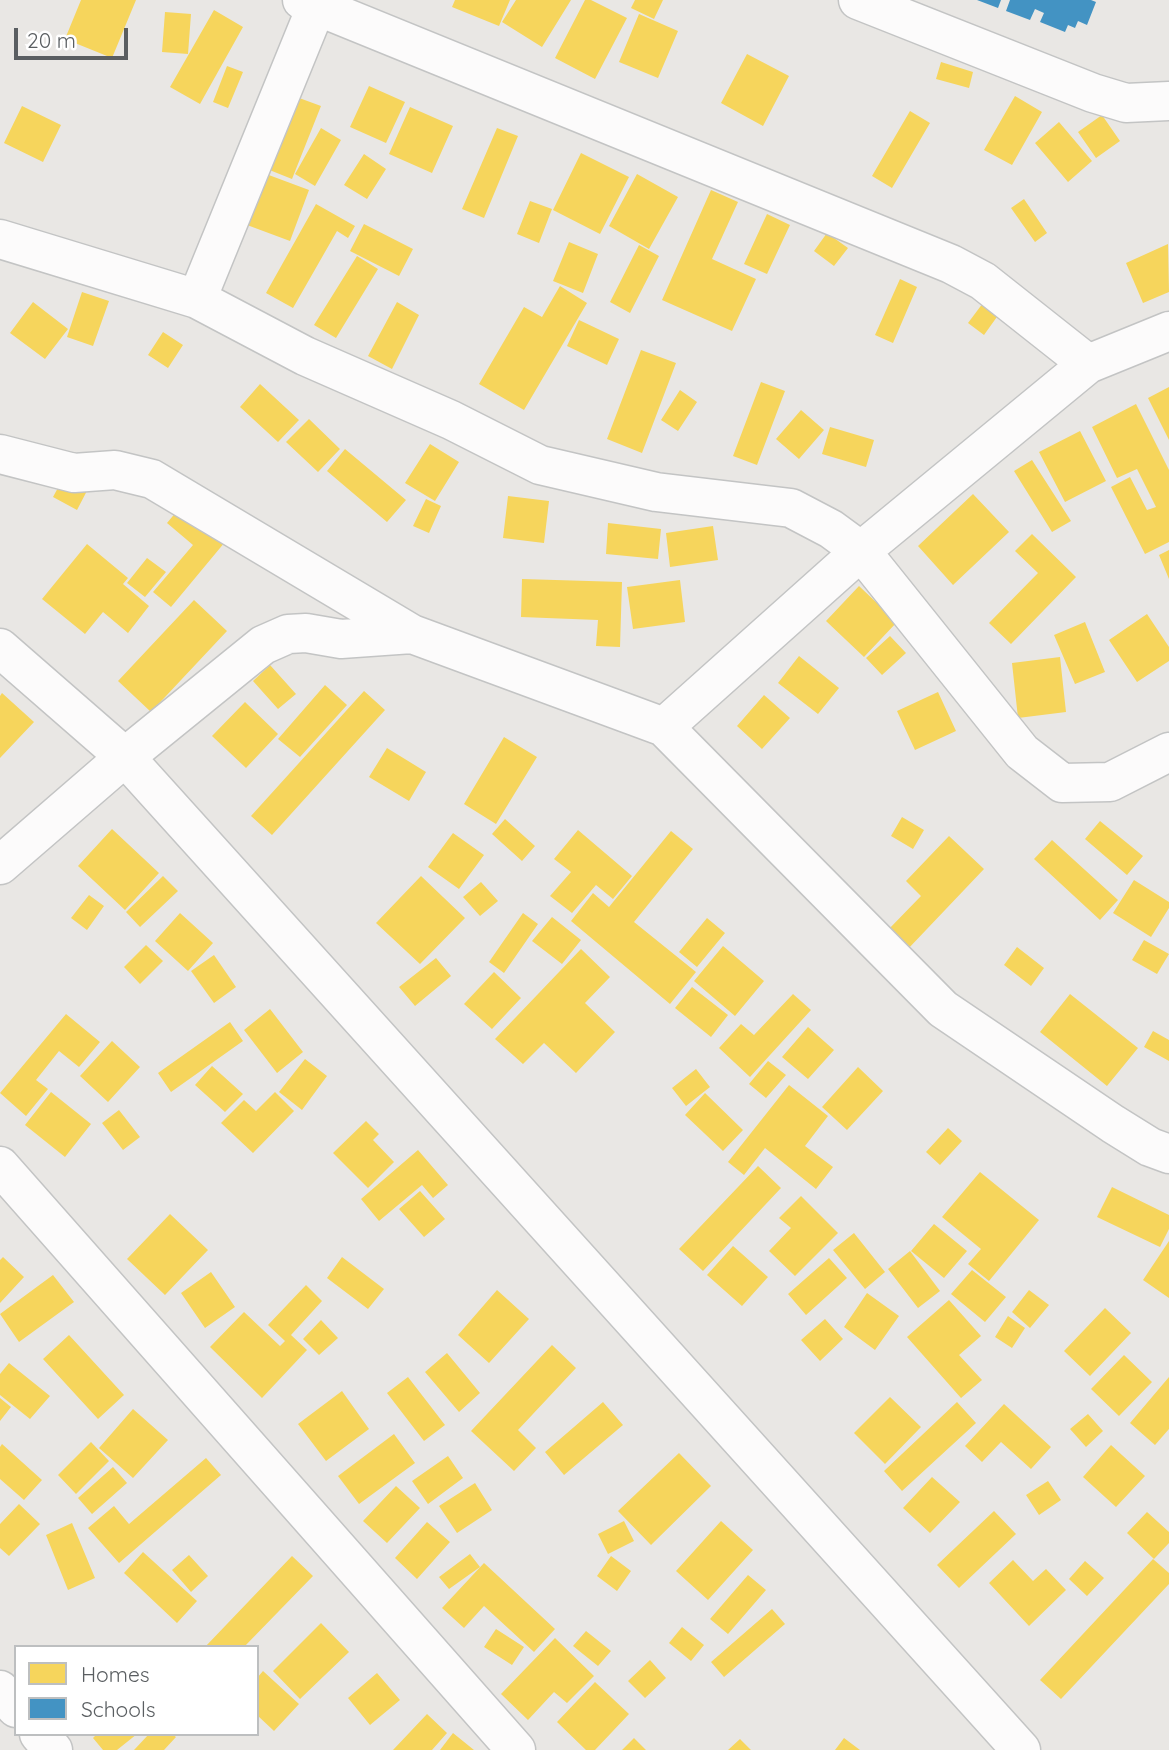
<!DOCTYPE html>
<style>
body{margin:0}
#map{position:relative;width:1169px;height:1750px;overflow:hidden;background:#e9e7e4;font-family:Quicksand,sans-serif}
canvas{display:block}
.legend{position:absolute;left:14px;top:1645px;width:245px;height:91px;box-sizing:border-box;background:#fff;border:2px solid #bdbfc0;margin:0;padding:9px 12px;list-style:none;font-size:21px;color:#5a5e61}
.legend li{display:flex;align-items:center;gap:14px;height:35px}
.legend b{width:35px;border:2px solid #bdbfc0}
.scale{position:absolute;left:14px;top:28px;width:114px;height:32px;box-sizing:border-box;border:4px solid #5a5e61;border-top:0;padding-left:9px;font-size:21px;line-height:24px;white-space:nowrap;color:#5a5e61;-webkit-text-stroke:5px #fff;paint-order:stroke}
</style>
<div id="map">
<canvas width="1169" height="1750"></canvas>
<ul class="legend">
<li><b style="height:19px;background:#f6d55c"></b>Homes</li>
<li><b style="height:19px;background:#4393c3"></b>Schools</li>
</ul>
<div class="scale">20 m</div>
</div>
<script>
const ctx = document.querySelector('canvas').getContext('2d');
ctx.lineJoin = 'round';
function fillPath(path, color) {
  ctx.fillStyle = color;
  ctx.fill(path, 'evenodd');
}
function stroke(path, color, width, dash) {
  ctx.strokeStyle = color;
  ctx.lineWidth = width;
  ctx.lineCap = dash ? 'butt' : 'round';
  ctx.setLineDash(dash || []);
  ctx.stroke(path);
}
const homes = new Path2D(`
 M81 0H136L112 58 65 39Z
 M455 0H510L499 26 452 7Z
 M516 0H571L542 47 502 22Z
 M585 0H591L627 18 595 79 555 58Z
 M635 0H663L654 19 631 8Z
 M214 10 243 27 200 104 170 87Z
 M165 12 191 14 188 54 162 52Z
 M639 14 678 31 658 78 619 62Z
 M747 54 789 76 763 126 721 103Z
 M941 62 973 72 969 88 936 79Z
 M227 66 243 72 228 108 213 102Z
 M369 86 405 102 386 143 350 127Z
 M291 95 321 106 292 179 262 167Z
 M1015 96 1042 112 1012 165 984 150Z
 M22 106 61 125 43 162 4 143Z
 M410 107 453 126 432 173 389 154Z
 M910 111 930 123 892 188 872 176Z
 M1102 115 1120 141 1096 158 1078 132Z
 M1059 122 1092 161 1068 182 1035 143Z
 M321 128 341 140 315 186 295 174Z
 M497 128 518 136 484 218 462 209Z
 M581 153 629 177 600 234 553 210Z
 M364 154 386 169 367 199 344 185Z
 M258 171 309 190 290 241 239 222Z
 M637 174 678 197 649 249 609 226Z
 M711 190 738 202 712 259 756 279 732 331 662 300Z
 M1024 199 1047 233 1035 242 1011 208Z
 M530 201 552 209 539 243 517 234Z
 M316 204 355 226 348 238 337 231 293 308 266 293Z
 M767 214 790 225 767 274 744 264Z
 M364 224 413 249 399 276 350 251Z
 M827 233 848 248 834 266 814 251Z
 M569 242 598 254 583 293 553 281Z
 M1168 244 1169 292 1143 303 1126 263Z
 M639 245 659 256 630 313 610 302Z
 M357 256 378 269 336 338 314 325Z
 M900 279 917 287 893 343 875 335Z
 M560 286 587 303 524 410 479 384 524 307 542 317Z
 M82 292 109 301 93 346 67 337Z
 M33 302 68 329 45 359 10 333Z
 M397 302 419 315 392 369 368 356Z
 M983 303 999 314 984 335 968 323Z
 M579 320 619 339 607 365 567 346Z
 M163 332 183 345 168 368 148 355Z
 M641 350 676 363 642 453 607 439Z
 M761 382 785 391 757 465 733 456Z
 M260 384 299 420 278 442 240 407Z
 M1169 387V440L1148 398Z
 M680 390 697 402 678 431 661 420Z
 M1136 404 1169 470V542L1145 554 1111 487 1130 477 1147 510 1156 507 1137 469 1117 478 1092 427Z
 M801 410 824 430 799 459 776 439Z
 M309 419 340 449 318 472 286 442Z
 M830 427 874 440 866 467 822 454Z
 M1080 431 1106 481 1065 502 1039 452Z
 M430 444 459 462 435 501 405 483Z
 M345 449 406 500 387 522 327 471Z
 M1032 460 1071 521 1052 532 1014 471Z
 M66 473 90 485 77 510 53 497Z
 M973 494 1009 532 953 585 918 546Z
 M508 496 549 501 544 543 503 538Z
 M426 499 441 506 429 533 413 526Z
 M182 505 225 542 171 607 153 592 193 545 167 523Z
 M608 523 661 529 658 559 606 554Z
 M713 526 718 560 670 567 666 533Z
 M1032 534 1076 577 1011 644 989 623 1038 573 1015 551Z
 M87 544 128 578 123 584 149 606 128 633 103 612 85 634 42 599Z
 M1169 550V579L1159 555Z
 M147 558 166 572 145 597 127 583Z
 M522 579 622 582 620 647 596 646 598 620 521 617Z
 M680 580 685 622 633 629 627 587Z
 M859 586 897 622 864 657 826 621Z
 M194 600 227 631 151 712 118 681Z
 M1147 614 1169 647V661L1137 682 1109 640Z
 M1085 622 1105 672 1075 684 1054 635Z
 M890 636 906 653 882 675 866 658Z
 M799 656 839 688 818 714 778 683Z
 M1060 657 1066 712 1018 718 1012 663Z
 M270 665 296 694 278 709 253 681Z
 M325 685 347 705 300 757 278 739Z
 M364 691 385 710 272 835 251 816Z
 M938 692 956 731 915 750 897 711Z
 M2 693 34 722 0 758V696Z
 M764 695 790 718 762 749 737 726Z
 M245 702 278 734 246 768 212 736Z
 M504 737 537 757 496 824 464 804Z
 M387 748 426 772 409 801 369 777Z
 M902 817 924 830 913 849 891 836Z
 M505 819 535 846 522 861 492 834Z
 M1100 821 1143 856 1127 875 1085 839Z
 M112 829 159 873 125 910 78 866Z
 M578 830 632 876 613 899 596 885 572 913 550 896 571 872 554 859Z
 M671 831 693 849 634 922 696 972 670 1004 571 921 593 893 609 907Z
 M453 833 484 855 459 889 428 867Z
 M949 836 984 869 907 950 887 931 921 896 906 881Z
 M1052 840 1118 900 1100 920 1034 859Z
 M163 876 178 891 140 927 126 912Z
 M421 876 465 918 420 964 376 923Z
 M1134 880 1169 902V908L1151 937 1113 913Z
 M481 882 498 901 480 916 463 897Z
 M89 895 104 906 87 930 71 918Z
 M180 913 213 943 188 971 155 941Z
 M523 913 538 924 504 973 489 962Z
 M552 917 581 940 562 964 532 941Z
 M707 918 725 933 697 967 679 952Z
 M1144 940 1169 954 1157 974 1132 960Z
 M146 945 163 961 140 984 124 967Z
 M723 946 764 981 735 1016 694 981Z
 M1017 947 1044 968 1031 986 1004 965Z
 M581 949 610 977 585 1003 615 1032 576 1073 544 1043 523 1064 495 1039Z
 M214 955 236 987 214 1003 191 971Z
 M436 958 451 976 415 1006 399 987Z
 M494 972 521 998 492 1029 464 1004Z
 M692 987 728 1015 711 1037 675 1008Z
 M793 994 811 1010 750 1077 719 1048 741 1024 754 1035Z
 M1070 994 1138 1048 1107 1086 1040 1032Z
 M270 1009 303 1052 277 1073 244 1030Z
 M66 1014 100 1042 79 1067 59 1051 36 1080 48 1089 26 1116 0 1093Z
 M230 1022 243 1041 171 1092 158 1073Z
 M808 1027 834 1050 808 1079 782 1057Z
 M1153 1031 1169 1040V1061L1144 1047Z
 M112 1041 140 1067 108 1102 80 1076Z
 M305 1059 327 1076 302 1110 279 1092Z
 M768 1061 786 1075 766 1098 749 1084Z
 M212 1066 243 1094 225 1112 195 1085Z
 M858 1067 883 1091 847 1130 822 1107Z
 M696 1069 710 1087 686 1106 672 1088Z
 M789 1085 828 1116 805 1146 833 1167 816 1189 765 1148 744 1175 728 1162Z
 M51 1092 91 1124 65 1157 25 1125Z
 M275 1092 294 1111 253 1153 221 1123 244 1100 256 1111Z
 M705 1093 743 1130 723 1151 685 1115Z
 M119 1110 140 1137 123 1150 102 1123Z
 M366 1121 379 1134 373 1140 394 1162 368 1188 333 1153Z
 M948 1128 962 1141 940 1165 926 1152Z
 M418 1150 448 1185 433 1198 422 1185 379 1221 361 1199Z
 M758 1166 781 1188 703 1271 679 1249Z
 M980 1172 1039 1220 989 1281 968 1264 981 1249 942 1217Z
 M1112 1187 1169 1215V1229L1160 1247 1097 1217Z
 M420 1191 445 1219 424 1237 399 1209Z
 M801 1196 838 1233 795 1276 769 1251 791 1228 779 1218Z
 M170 1214 208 1250 165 1295 127 1259Z
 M934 1224 967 1251 944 1278 911 1251Z
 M854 1233 885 1272 865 1289 833 1250Z
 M1169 1241V1298L1143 1280Z
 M733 1246 768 1277 742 1306 707 1275Z
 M910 1251 940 1291 918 1308 888 1269Z
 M3 1257 24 1277 0 1303V1260Z
 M342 1257 384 1289 368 1309 327 1278Z
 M829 1258 847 1278 806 1315 788 1294Z
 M972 1270 1006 1297 985 1322 951 1294Z
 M211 1272 235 1307 205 1328 181 1293Z
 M53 1275 74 1302 19 1342 0 1314Z
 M306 1285 322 1301 291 1335 307 1350 262 1398 210 1347 244 1312 280 1346 285 1341 268 1325Z
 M497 1290 529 1319 489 1363 458 1335Z
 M1029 1290 1049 1305 1030 1328 1012 1312Z
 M867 1293 899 1316 875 1350 844 1327Z
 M949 1300 981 1336 959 1355 982 1380 961 1398 907 1337Z
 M1105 1308 1131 1333 1090 1376 1064 1351Z
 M1008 1316 1025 1328 1012 1348 995 1337Z
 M825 1319 843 1339 820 1361 801 1340Z
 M321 1320 338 1338 319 1355 303 1339Z
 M69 1335 124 1395 98 1419 43 1359Z
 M552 1345 576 1368 518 1430 536 1448 514 1471 471 1431Z
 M447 1353 480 1393 459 1412 425 1372Z
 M1124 1355 1152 1382 1119 1416 1091 1389Z
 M9 1363 50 1396 30 1419 0 1395V1374Z
 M408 1377 445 1425 424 1441 387 1393Z
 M1169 1377V1429L1155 1445 1130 1423Z
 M342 1391 369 1429 326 1461 298 1424Z
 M890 1397 921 1427 885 1464 854 1433Z
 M0 1398 11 1407 0 1421Z
 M603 1402 623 1425 564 1475 545 1452Z
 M957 1402 976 1423 902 1491 884 1471Z
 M1004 1404 1051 1447 1031 1469 1001 1442 982 1462 965 1446Z
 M133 1409 168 1440 133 1478 99 1448Z
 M1088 1414 1103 1431 1086 1447 1070 1429Z
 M394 1434 415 1463 359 1504 338 1476Z
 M91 1442 109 1461 76 1494 58 1475Z
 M2 1444 42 1480 24 1500 0 1479V1447Z
 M1111 1445 1145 1476 1116 1507 1083 1477Z
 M679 1453 711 1486 651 1545 618 1511Z
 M448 1456 463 1478 428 1504 412 1481Z
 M206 1458 221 1475 119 1563 88 1528 114 1506 129 1524Z
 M113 1467 127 1483 92 1514 78 1498Z
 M932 1477 960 1502 930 1533 903 1508Z
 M1048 1481 1061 1500 1039 1515 1026 1495Z
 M475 1483 492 1510 457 1533 439 1506Z
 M396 1486 420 1508 387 1543 363 1521Z
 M19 1504 40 1524 9 1556 0 1548V1524Z
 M994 1511 1016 1534 959 1588 937 1565Z
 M1147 1512 1169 1532V1543L1154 1559 1127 1533Z
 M624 1521 634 1541 608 1554 598 1534Z
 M721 1521 753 1550 708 1600 676 1571Z
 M427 1522 450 1542 417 1579 395 1558Z
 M72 1523 95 1578 68 1590 46 1535Z
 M143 1552 197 1601 177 1623 124 1573Z
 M470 1554 480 1567 449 1589 439 1577Z
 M189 1555 208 1576 191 1592 172 1570Z
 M292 1556 313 1576 244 1647H205Z
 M611 1556 631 1571 617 1591 597 1576Z
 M1153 1559 1169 1573V1584L1061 1699 1040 1680Z
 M1013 1560 1033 1581 1046 1569 1066 1590 1029 1626 989 1583Z
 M1085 1561 1104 1578 1087 1596 1069 1579Z
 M484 1563 555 1629 534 1652 484 1606 464 1628 442 1608Z
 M748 1575 766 1590 728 1634 710 1619Z
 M772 1609 785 1624 724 1677 711 1662Z
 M321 1623 349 1652 300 1699 273 1671Z
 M682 1627 704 1645 691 1661 669 1643Z
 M496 1629 524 1647 512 1665 484 1647Z
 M586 1631 611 1651 598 1666 573 1646Z
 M555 1638 594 1676 567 1703 554 1692 528 1720 501 1694Z
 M650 1660 666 1678 645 1698 628 1681Z
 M263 1671 299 1704 274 1731 257 1715V1678Z
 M377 1673 400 1700 370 1725 348 1698Z
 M595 1682 629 1714 595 1750H586L557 1722Z
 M427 1714 447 1733 432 1750H393Z
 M453 1733 474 1750H440Z
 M97 1734H137L117 1750H103L93 1738Z
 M149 1734H172L176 1737 164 1750H134Z
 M634 1738 646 1750H622Z
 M844 1738 860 1750H835Z
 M740 1739 751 1750H728Z`);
const schools = new Path2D(`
 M977 0H1001L998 8Z
 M1010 0H1091L1096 2 1087 25 1078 21 1075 28 1068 25 1065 32 1040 22 1044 13 1035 9 1030 20 1006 11Z`);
const minor = new Path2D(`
 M302 0 951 264 983 281 1088 364
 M858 0 1093 93 1126 103 1169 101
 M0 239 197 299 305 356 451 420 540 465 656 492 791 508 831 529 861 551 1022 752 1062 783 1110 782 1169 752
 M197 299 319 0
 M0 454 74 473 115 470 152 479 412 634 664 727 943 1009 1113 1124 1150 1147 1169 1154
 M0 648 125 757 1021 1750
 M664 727 861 551 1088 364 1169 331
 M0 865 125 757 263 645 288 634 306 633 341 639 412 634
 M0 1166 516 1750
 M0 1690 16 1708
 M39 1734 53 1750`);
fillPath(homes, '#f6d55c');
fillPath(schools, '#4393c3');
stroke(minor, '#c3c4c4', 41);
stroke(minor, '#fcfbfb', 38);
</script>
